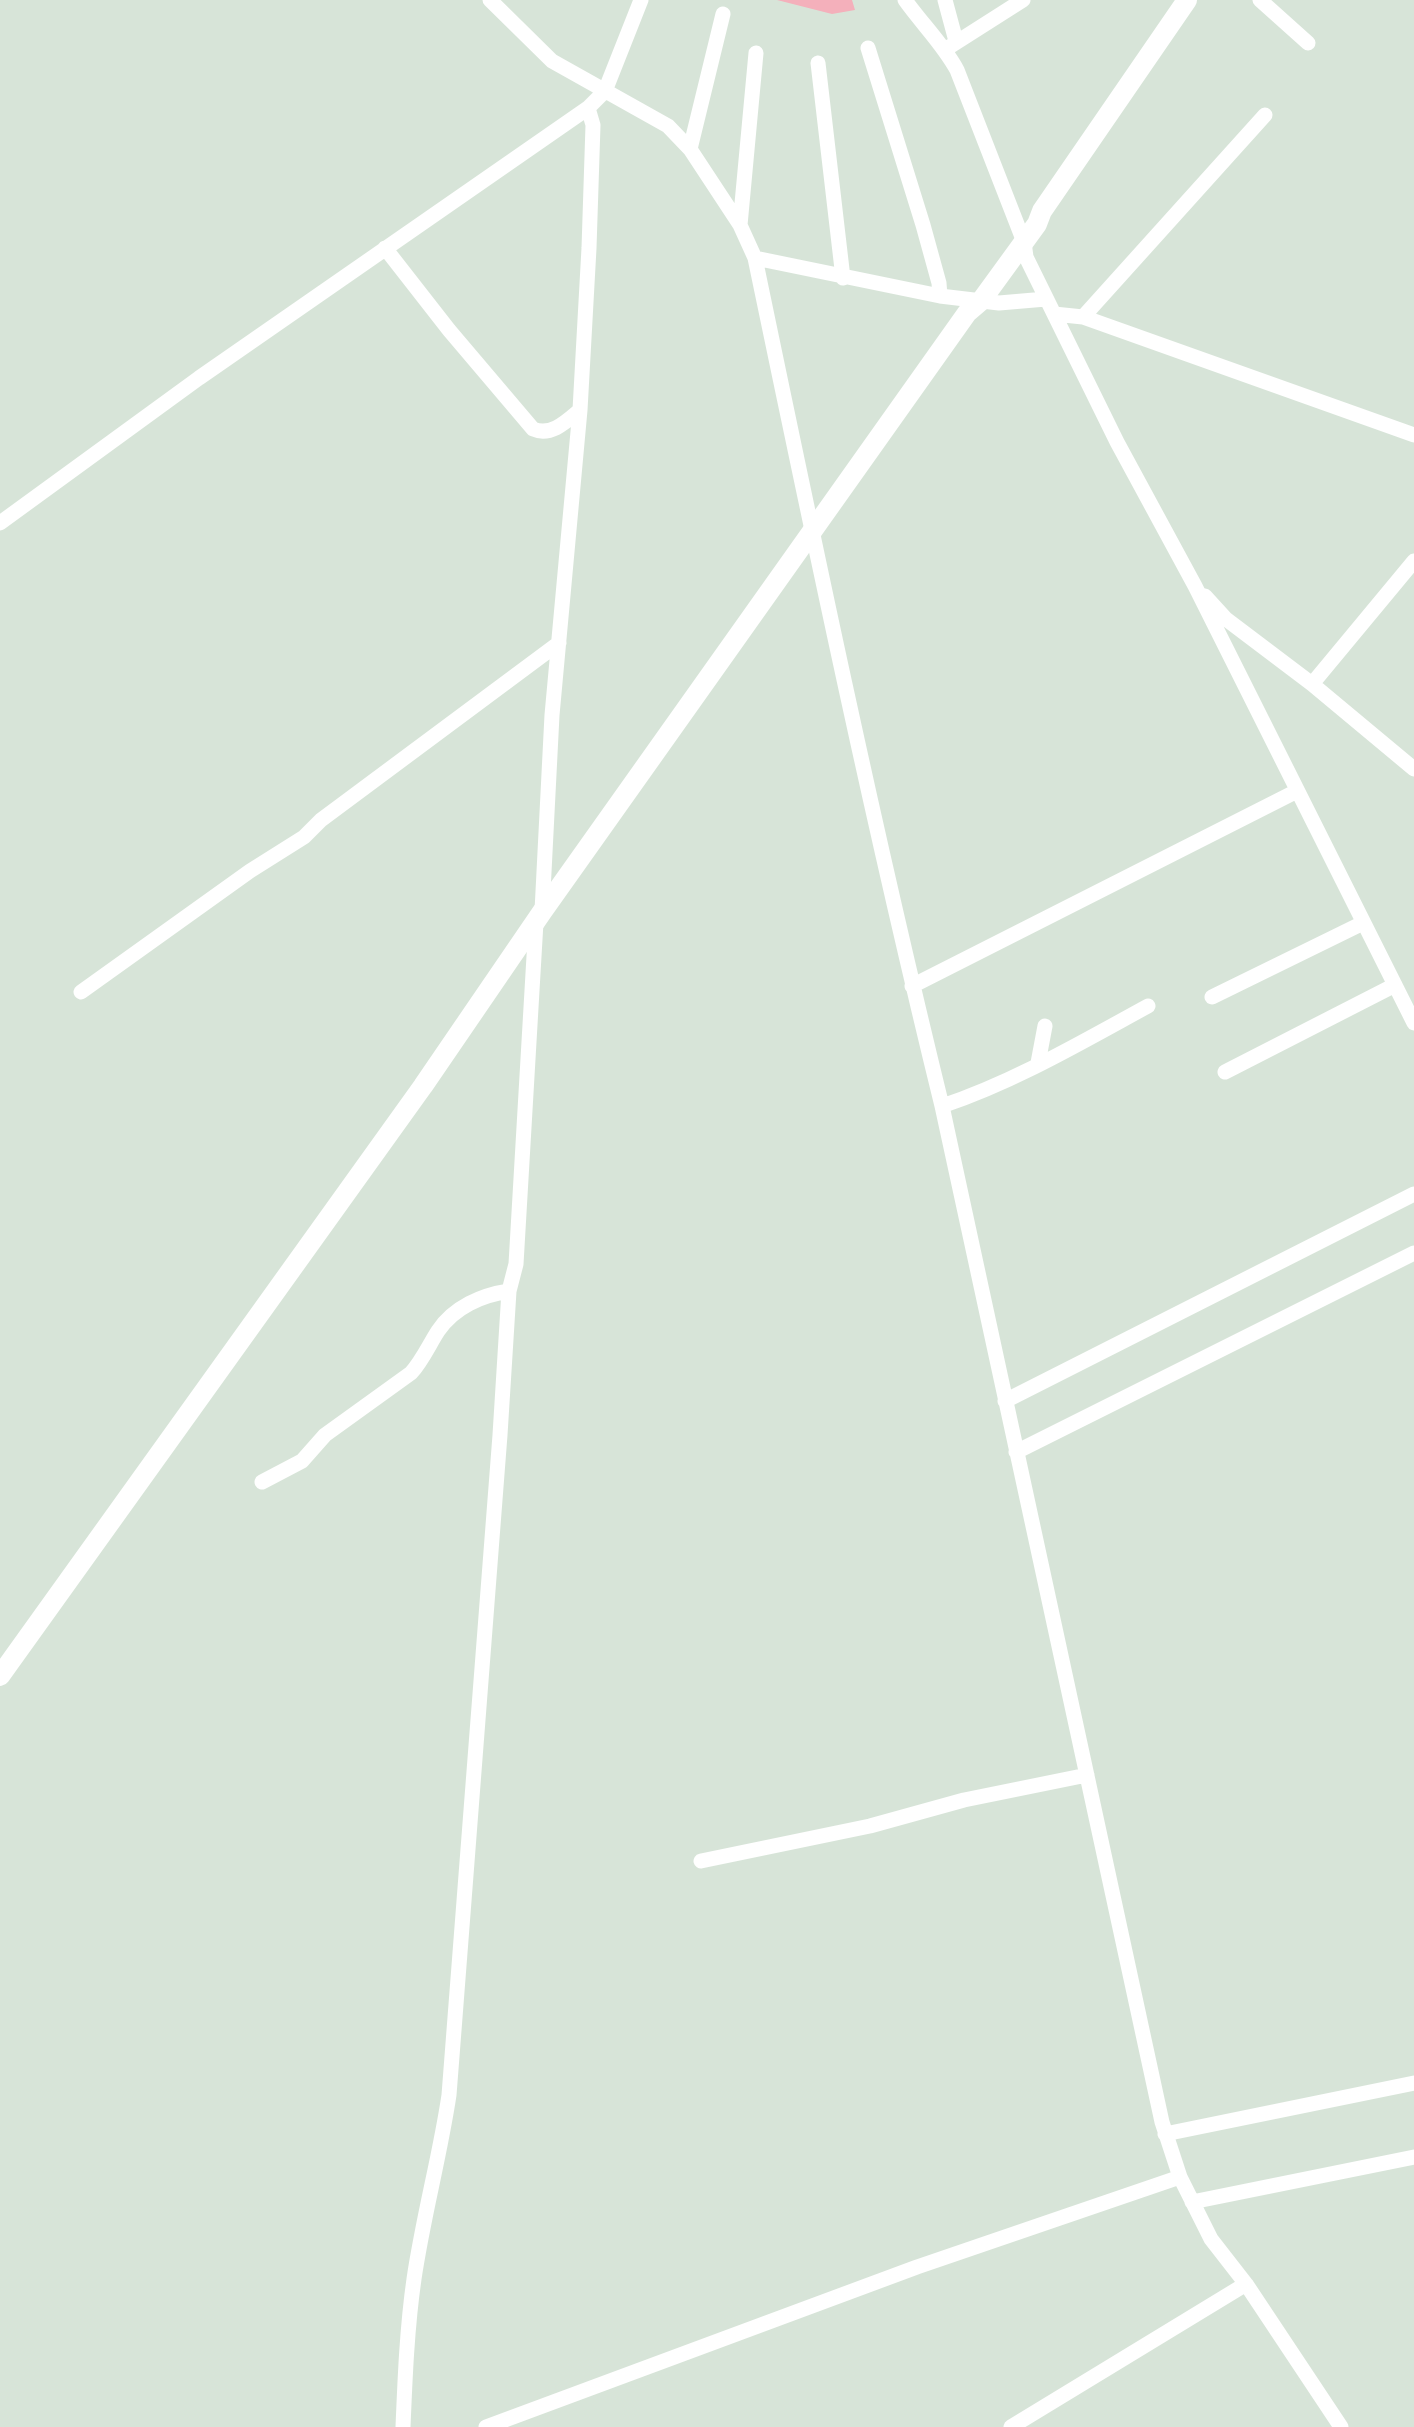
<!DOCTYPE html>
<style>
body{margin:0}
canvas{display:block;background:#d7e4d8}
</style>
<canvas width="1414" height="2427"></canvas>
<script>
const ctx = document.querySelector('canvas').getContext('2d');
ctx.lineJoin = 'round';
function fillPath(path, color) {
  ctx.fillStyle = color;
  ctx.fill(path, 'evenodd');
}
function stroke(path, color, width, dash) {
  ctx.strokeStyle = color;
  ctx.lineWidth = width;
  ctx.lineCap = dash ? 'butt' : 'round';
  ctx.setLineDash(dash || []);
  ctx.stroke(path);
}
const green = new Path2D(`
 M777 0H852L855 10 832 14Z`);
const minor = new Path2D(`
 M490 0 552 61 668 126 690 149 740 225 755 258 940 296 999 303 1046 299
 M905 0C922 24 943 44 957 70L1024 242 1026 257 1117 442 1195 586 1414 1023
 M945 0 956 41
 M1260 0 1308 43
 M868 48 923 225 939 283 940 296
 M946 49 1023 0
 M818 63 843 278
 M690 149 723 14
 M740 225 756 53
 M385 248 449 330 533 429C551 437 567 421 580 410
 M755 258C814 542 873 825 942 1106L1162 2122 1180 2177 1211 2239 1246 2284 1341 2427
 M1054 314 1083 317 1414 435
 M1083 317 1265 115
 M0 523 199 378 588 108 605 91 641 0
 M1205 596 1226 619 1312 684 1414 769
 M1312 684 1414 561
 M542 911 552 715 580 410 589 248 593 125 588 108
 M912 986 1297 791
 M81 992 250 871 304 837 321 820 559 643
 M1212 997 1363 923
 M1038 1063 1045 1026
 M1225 1072 1395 985
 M942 1106C1014 1082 1082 1042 1148 1006
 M1005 1401 1414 1194
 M1016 1452 1414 1253
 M262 1482 302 1461 325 1435 411 1373C422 1361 429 1345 438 1331 454 1307 482 1295 509 1291
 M701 1861 870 1826 964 1800 1087 1775
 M1165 2134 1414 2083
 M1192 2202 1414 2157
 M403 2427C405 2378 407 2328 414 2279 423 2217 440 2156 449 2095L500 1435 509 1291 516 1264 536 922
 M486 2427 917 2267 1180 2177
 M1011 2427 1246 2284`);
const major = new Path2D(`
 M0 1676 423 1086 542 912 967 313 981 301 1037 224 1042 211 1187 0`);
fillPath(green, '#f4b0bb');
stroke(minor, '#fff', 15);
stroke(major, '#fff', 20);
</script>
